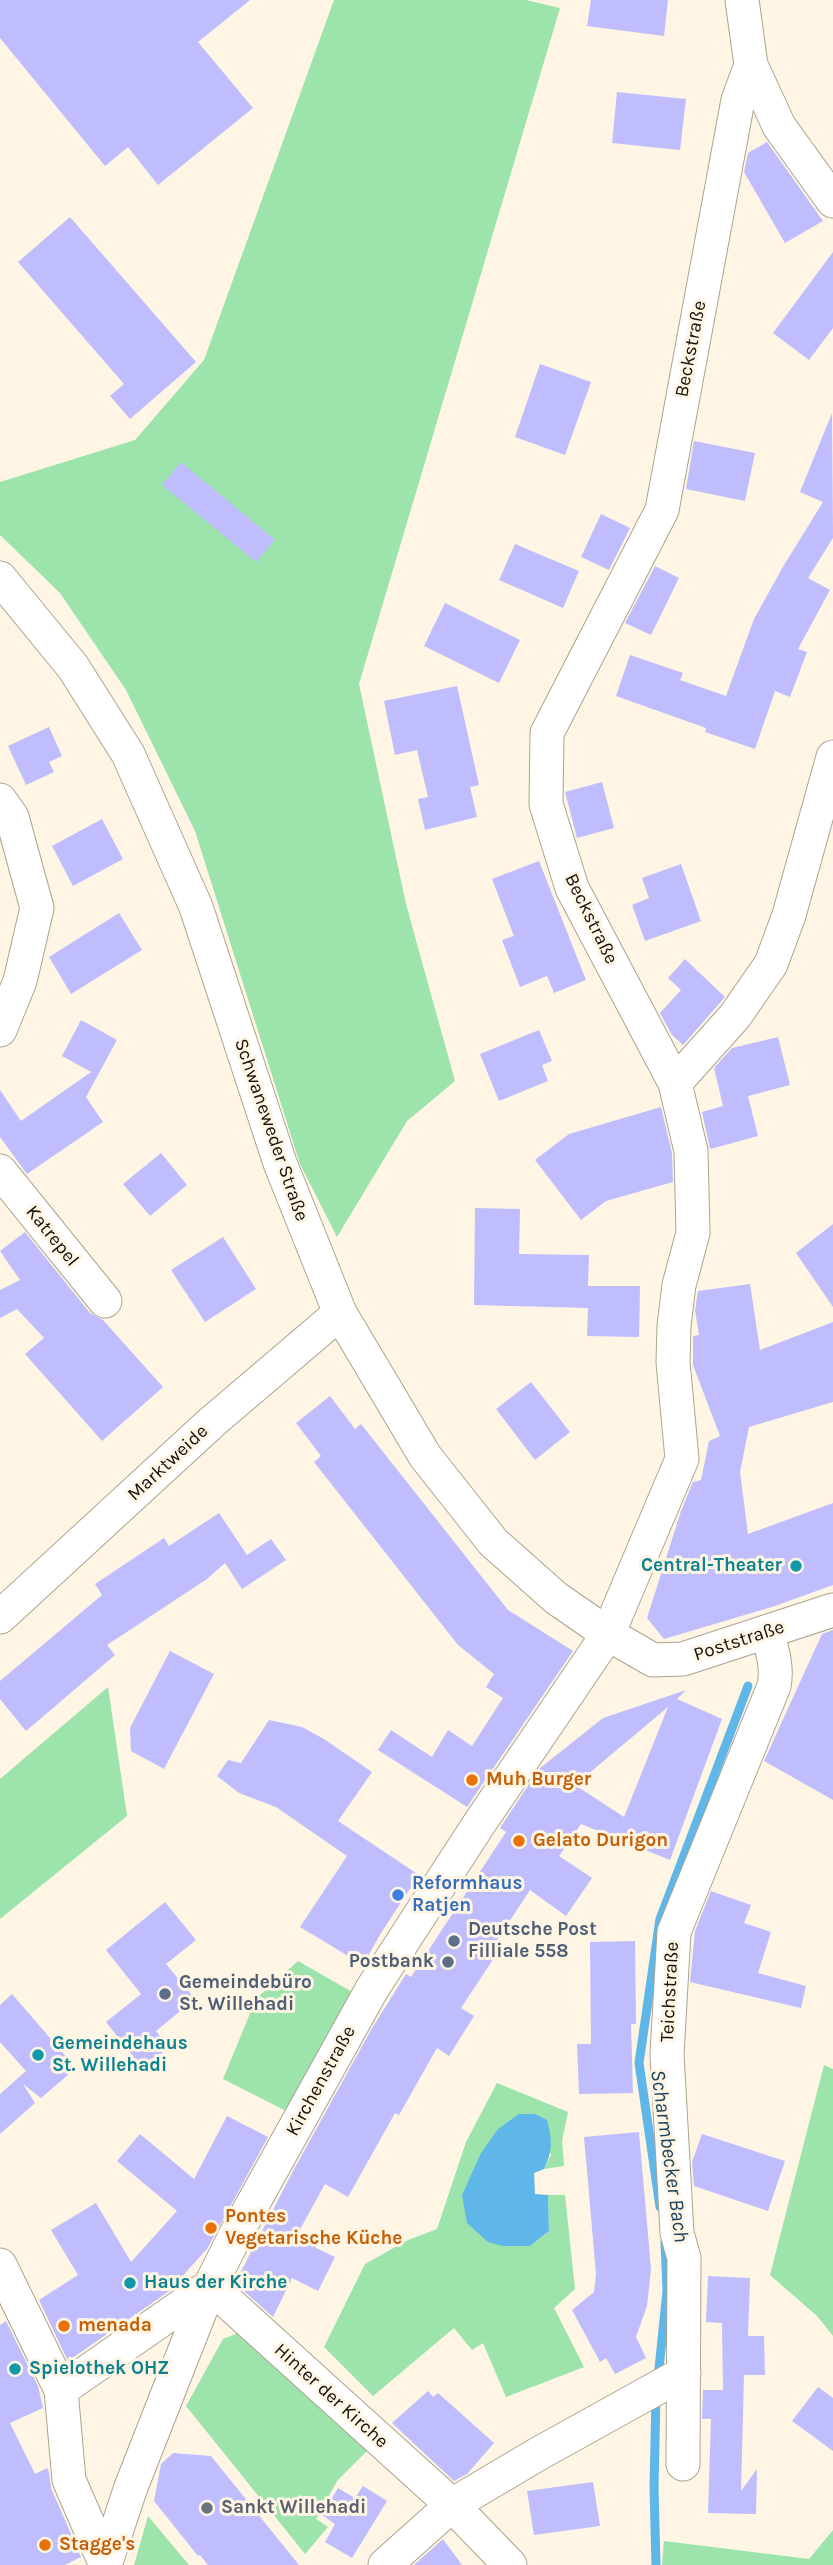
<!DOCTYPE html>
<meta charset="utf-8">
<style>
body{margin:0}
canvas{display:block;background:#fef5e4}
</style>
<canvas width="833" height="2565"></canvas>
<script>
const ctx = document.querySelector('canvas').getContext('2d');
ctx.lineJoin = 'round';
function fillPath(path, color) {
  ctx.fillStyle = color;
  ctx.fill(path, 'evenodd');
}
function stroke(path, color, width, dash) {
  ctx.strokeStyle = color;
  ctx.lineWidth = width;
  ctx.lineCap = dash ? 'butt' : 'round';
  ctx.setLineDash(dash || []);
  ctx.stroke(path);
}
function write(font, color, halo, rows, align = 'center') {
  ctx.font = font + ' Karla,sans-serif';
  ctx.lineWidth = 6;
  ctx.setLineDash([]);
  ctx.textBaseline = 'middle';
  ctx.strokeStyle = halo;
  ctx.fillStyle = color;
  for (const [text, x, y, turn = 0] of rows) {
    ctx.save();
    ctx.translate(x, y);
    ctx.rotate((+turn || 0) * Math.PI / 180);
    ctx.textAlign = isNaN(turn) ? turn : align;
    if (halo) ctx.strokeText(text, 0, 0);
    ctx.fillText(text, 0, 0);
    ctx.restore();
  }
}
const green = new Path2D(`
 M334 0H526L560 8 359 684 406 904 455 1081 407 1121 337 1237 300 1164 195 831 126 690 60 593 0 535V482L135 440 204 360Z
 M108 1687 127 1816 0 1919V1779Z
 M298 1961 354 1993 292 2114 223 2079 256 1999Z
 M824 2065 833 2069V2336L817 2316 770 2275Z
 M497 2083 568 2112 562 2141 564 2166 544 2169 551 2155 535 2114 530 2246 549 2231 548 2195H565L575 2289 554 2308 584 2367 506 2397 483 2343 472 2350 454 2328 373 2396 324 2347 365 2264 408 2240 437 2229 466 2142Z
 M246 2330 370 2448 337 2481 316 2519 328 2527 305 2554 186 2406 223 2339Z
 M148 2516 189 2565H134Z
 M833 2530V2565H662L664 2541 809 2559Z`);
const water = new Path2D(`
 M519 2114H535L547 2120C552 2139 553 2151 544 2169L534 2173 535 2194 548 2195 549 2231 530 2246H503L488 2242 467 2223 462 2195 481 2153 498 2129Z`);
const stream = new Path2D(`
 M660 2207 639 2063 660 1919 748 1686
 M658 2378 667 2291 665 2242
 M656 2565 654 2488 656 2395`);
const building = new Path2D(`
 M0 0H250L198 42 253 108 158 185 128 147 105 166 0 38Z
 M591 0H668L664 36 587 26Z
 M617 92 686 99 680 150 612 143Z
 M767 142 823 221 785 243 744 172 748 153Z
 M70 217 196 362 130 419 110 396 124 384 18 262Z
 M833 252V328L809 360 773 333Z
 M540 364 591 382 565 455 515 437Z
 M832 413 833 538 808 578 830 590 798 649 807 652 790 697 775 691 755 749 705 732 706 728 616 696 630 655 683 673 680 680 726 696 754 619 784 565 823 502 800 492Z
 M694 441 755 453 745 501 686 489Z
 M181 462 275 540 256 562 162 485Z
 M601 514 630 528 609 570 581 557Z
 M515 544 579 571 563 608 499 580Z
 M655 566 679 578 651 635 625 623Z
 M445 603 520 640 499 683 424 646Z
 M457 686 479 785 470 787 477 817 425 830 418 799 428 797 417 750 395 755 384 701Z
 M49 727 62 756 49 762 54 772 26 785 8 746Z
 M602 782 614 828 577 838 565 792Z
 M102 819 123 859 73 886 52 846Z
 M539 861 586 980 554 993 547 976 520 987 502 940 514 936 492 879Z
 M681 864 701 921 645 941 632 905 649 898 642 878Z
 M119 913 142 950 71 994 49 957Z
 M685 959 725 997 683 1045 672 1035 660 1013 681 990 668 978Z
 M81 1020 117 1040 86 1097 103 1122 27 1174 0 1137V1090L21 1121 91 1072 62 1056Z
 M539 1030 552 1061 542 1065 548 1081 499 1101 480 1054Z
 M778 1037 790 1085 748 1096 758 1136 710 1149 702 1112 723 1106 714 1068 732 1048Z
 M661 1107 672 1153 673 1182 606 1201 581 1220 535 1160 569 1134Z
 M161 1153 187 1185 150 1216 123 1184Z
 M475 1208 520 1209 519 1254 589 1255 588 1286H640L639 1337 587 1336 588 1308 474 1305Z
 M833 1224V1307L796 1253Z
 M25 1232 90 1313 103 1320 163 1387 102 1441 25 1354 44 1338 17 1309 0 1318V1290L20 1280 0 1251Z
 M223 1237 256 1289 205 1322 171 1270Z
 M750 1284 760 1350 833 1322V1402L749 1427 740 1472 748 1534 833 1503V1585L775 1606 664 1639 647 1618 681 1511 693 1482 701 1480 709 1441 720 1436 693 1365V1336L699 1335 695 1310 698 1291Z
 M531 1382 570 1432 535 1460 496 1409Z
 M330 1396 355 1429 361 1424 508 1610 573 1651 467 1807 378 1750 391 1730 432 1757 448 1730 472 1746 503 1698 486 1687 494 1674 458 1645 314 1462 321 1456 296 1423Z
 M219 1513 247 1555 271 1539 286 1560 242 1589 225 1563 207 1579 107 1645 115 1655 26 1731 0 1699V1681L102 1595 95 1584 164 1538 169 1546Z
 M833 1630V1800L764 1761 822 1634Z
 M170 1651 214 1674 164 1769 131 1751 130 1728Z
 M686 1690 677 1699 722 1719 670 1860 581 1824 559 1856 592 1878 566 1916 530 1890 488 1954 494 1958 461 2008 474 2016 449 2056 437 2048 399 2115 395 2113 348 2197 325 2184 298 2233 316 2245V2248L335 2257 318 2291 292 2278 273 2317 235 2283 292 2173 371 2030 406 1974 411 1977 506 1832 500 1828 539 1769 603 1718ZM668 1707 624 1817 575 1785Z
 M269 1720 302 1727 324 1739 372 1772 338 1821 419 1875 381 1933 363 1965 300 1927 347 1856 276 1807 239 1793 217 1776 228 1760 241 1763Z
 M711 1891 751 1905 744 1923 771 1932 758 1973 806 1986 801 2008 690 1982 695 1931Z
 M165 1902 196 1940 166 1964 195 1999 156 2031 169 2047 143 2069 106 2022 141 1994 106 1950Z
 M635 1941 636 2024H631L633 2093 579 2094 577 2044H591L590 1942Z
 M12 1994 76 2068 41 2098 23 2084 35 2103 0 2134V2094L26 2071 0 2042V2005Z
 M227 2116 268 2137 207 2249 168 2292 68 2361 39 2300 78 2275 51 2230 96 2203 131 2262 177 2211 117 2161 140 2134 194 2179Z
 M639 2132 651 2269 647 2306 636 2337 646 2358 615 2374 606 2358 600 2362 572 2310 594 2292 596 2274 584 2137Z
 M702 2134 785 2161 768 2211 694 2186 692 2162Z
 M708 2276 750 2278 748 2336H764L765 2375H744L741 2491 757 2469 756 2514 708 2513 711 2419H702L703 2390H723L722 2323 706 2322Z
 M6 2321 38 2386 43 2408 10 2423 35 2474 47 2468 49 2472 51 2488 81 2557 65 2565H0V2325Z
 M818 2387 833 2398V2451L792 2421Z
 M428 2391 433 2397 438 2393 494 2443 467 2474 454 2481 392 2423Z
 M173 2453 211 2456 299 2565H208L200 2555 198 2556 154 2501 161 2464Z
 M593 2482 600 2526 534 2535 527 2491Z
 M363 2486 387 2501 352 2558 325 2542 335 2524 322 2515 338 2488 355 2498Z
 M443 2539 462 2565H414Z`);
const minor = new Path2D(`
 M751 65 779 126 833 201
 M0 578 73 667 128 754 196 907 280 1163 340 1313 425 1456 493 1542 556 1598 608 1634 653 1660 683 1659 833 1610
 M0 800 12 817 37 908 20 981 0 1030
 M675 1083 735 1016 771 964 789 915 833 757
 M0 1171 105 1301
 M0 1617 212 1422 340 1313
 M0 2265 61 2390 69 2480 105 2563
 M61 2390 210 2286 452 2505 510 2565
 M683 2464 684 2258 677 2233 667 2054 674 1932 774 1686C778 1667 772 1650 767 1632
 M105 2565 131 2487 210 2286 236 2234 372 1989 479 1824 608 1634 682 1459 673 1362 674 1326 679 1285 693 1233 691 1151 675 1083 572 888 546 804 547 733 662 510 738 100 751 65 742 0
 M385 2565 452 2505 538 2454 684 2373`);
const markers = [
 [796,1566,7,"#0f9aa8"],
 [472,1780,7,"#e8710a"],
 [519,1841,7,"#e8710a"],
 [398,1895,7,"#3f7fe0"],
 [454,1941,7,"#5c6f8a"],
 [448,1962,7,"#5c6f8a"],
 [165,1994,7,"#5c6f8a"],
 [38,2055,7,"#0f9aa8"],
 [211,2228,7,"#e8710a"],
 [130,2283,7,"#0f9aa8"],
 [64,2326,7,"#e8710a"],
 [15,2369,7,"#0f9aa8"],
 [207,2508,7,"#6b7280"],
 [45,2545,7,"#e8710a"]
];
const streetNames = [
 ["Beckstraße",691,349,-79],
 ["Beckstraße",591,919,64],
 ["Schwaneweder Straße",271,1130,71],
 ["Katrepel",52,1236,51],
 ["Marktweide",168,1463,-43],
 ["Poststraße",739,1641,-18],
 ["Teichstraße",670,1992,-87],
 ["Kirchenstraße",321,2081,-61],
 ["Hinter der Kirche",331,2396,42]
];
const cultureNames = [
 ["Central-Theater",782,1566,"right"],
 ["Gemeindehaus",52,2044],
 ["St. Willehadi",52,2066],
 ["Haus der Kirche",144,2283],
 ["Spielothek OHZ",29,2369]
];
const foodNames = [
 ["Muh Burger",486,1780],
 ["Gelato Durigon",533,1841],
 ["Pontes",225,2217],
 ["Vegetarische Küche",225,2239],
 ["menada",78,2326],
 ["Stagge's",59,2545]
];
const shopNames = [
 ["Reformhaus",412,1884],
 ["Ratjen",412,1906]
];
const serviceNames = [
 ["Deutsche Post",468,1930],
 ["Filliale 558",468,1952],
 ["Postbank",434,1962,"right"],
 ["Gemeindebüro",179,1983],
 ["St. Willehadi",179,2005]
];
const worshipNames = [
 ["Sankt Willehadi",221,2508]
];
const waterNames = [
 ["Scharmbecker Bach",669,2156,82]
];
fillPath(green, '#9ce3ac');
fillPath(water, '#5eb6e9');
stroke(stream, '#5eb6e9', 9);
fillPath(building, '#bfbdfd');
stroke(minor, '#ada38f', 35);
stroke(minor, '#fff', 33);
for (const [x, y, r, color] of markers) {
  const dot = new Path2D();
  dot.arc(x, y, r, 0, 2 * Math.PI);
  ctx.fillStyle = color;
  ctx.fill(dot);
  stroke(dot, '#fef5e4', 2.5);
}
write('19px', '#14110a', '#fef5e4', streetNames);
write('bold 19px', '#0d838f', '#fef5e4', cultureNames, 'left');
write('bold 19px', '#c56008', '#fef5e4', foodNames, 'left');
write('bold 19px', '#366cbe', '#fef5e4', shopNames, 'left');
write('bold 19px', '#4e5e75', '#fef5e4', serviceNames, 'left');
write('bold 19px', '#5b616d', '#fef5e4', worshipNames, 'left');
write('italic 21px', '#1f455b', '#fef5e4', waterNames);
</script>
